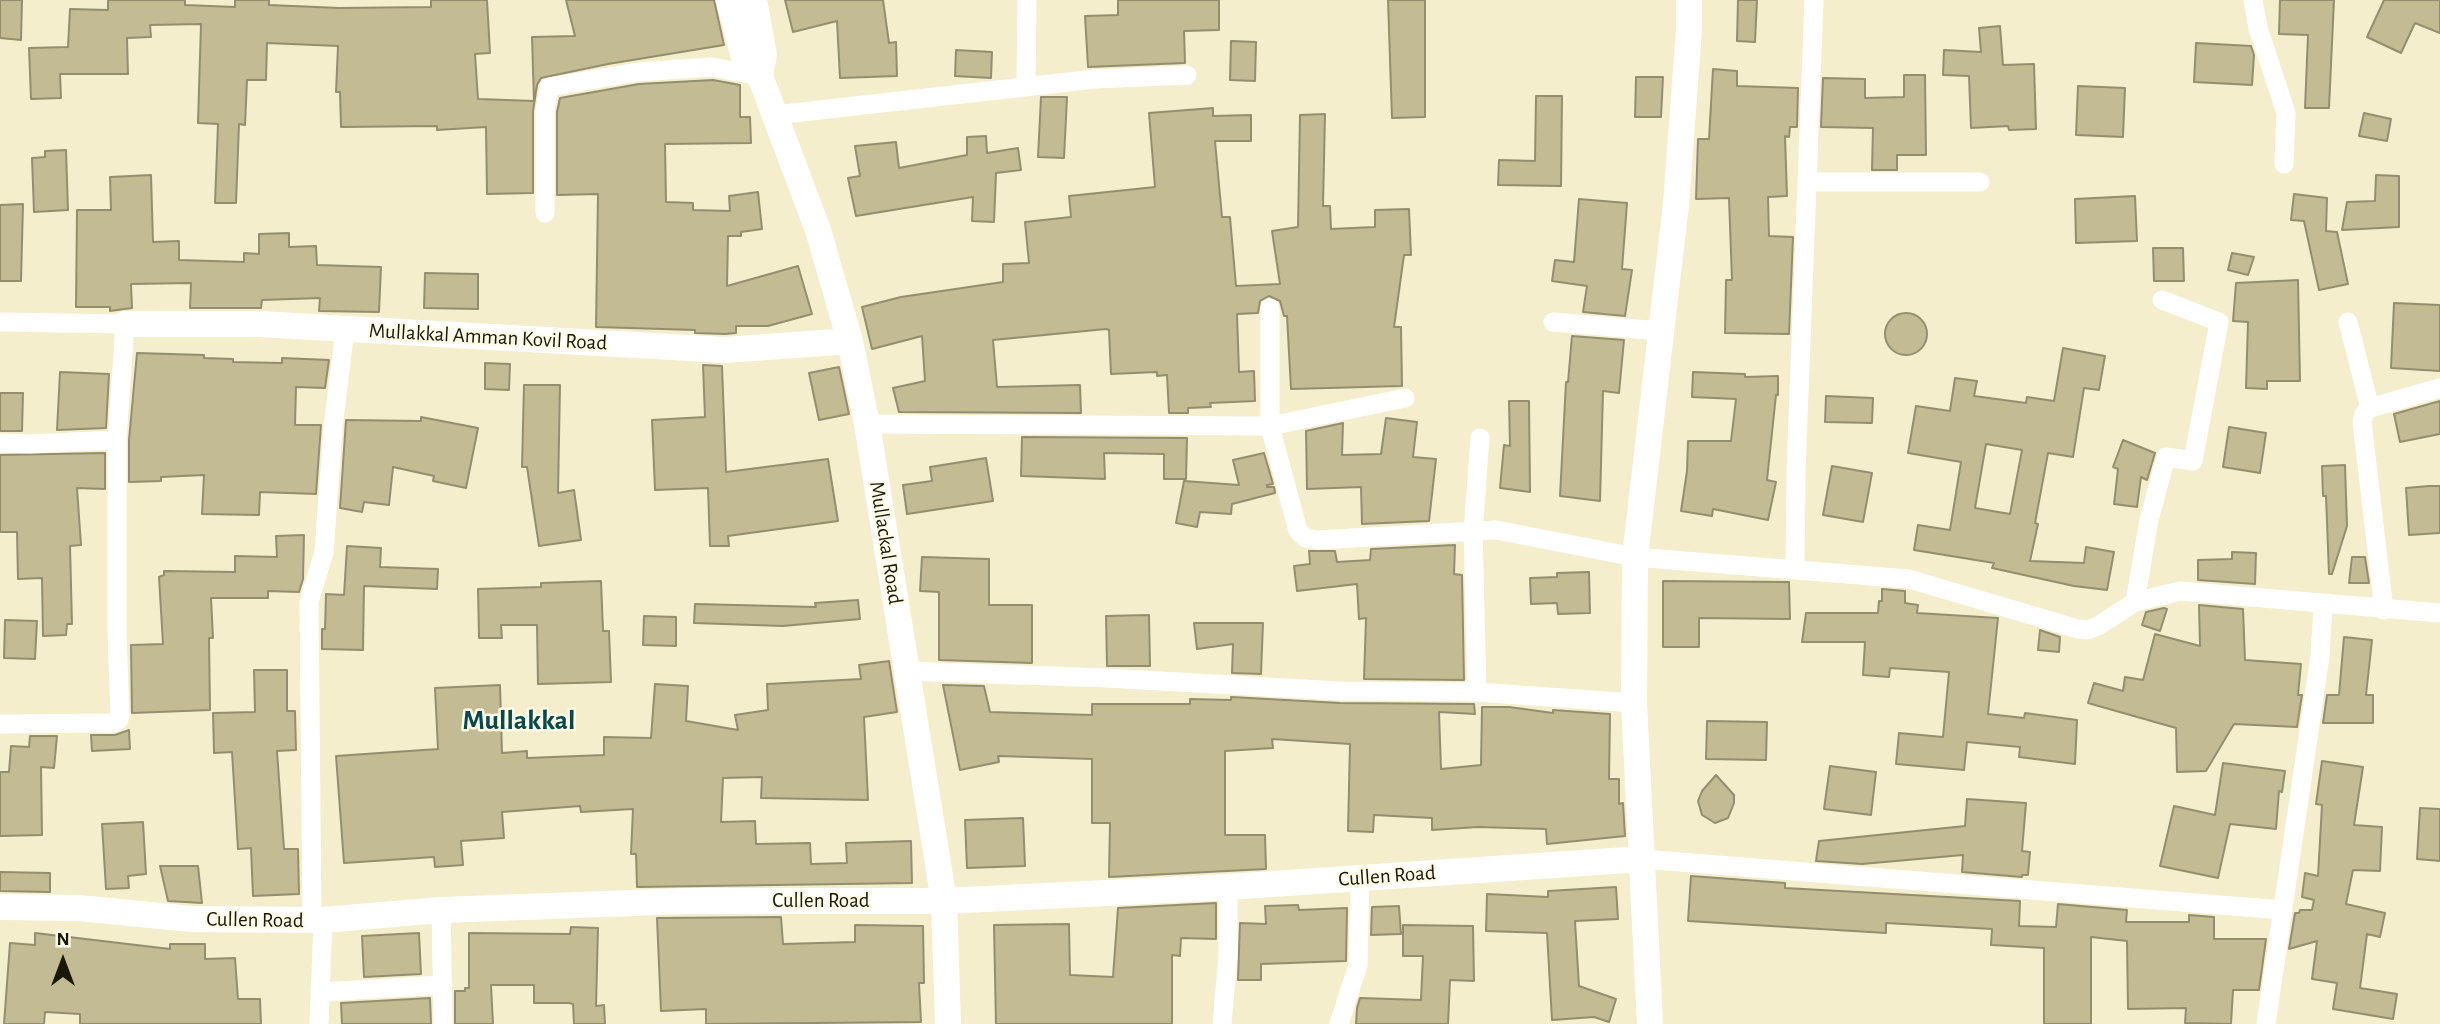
<!DOCTYPE html>
<style>
body{margin:0}
#map{position:relative;width:2440px;height:1024px;overflow:hidden;background:#f4eecd;font-family:"Alegreya Sans",sans-serif}
canvas{display:block}
.north{position:absolute;left:28px;top:926px;width:70px;height:70px;-webkit-text-stroke:5px #fefbe7;paint-order:stroke;rotate:0deg;font-size:19px;font-weight:700;line-height:28px;text-align:center;color:#1a170b}
.north::after{content:'';display:block;margin:auto;width:24px;height:32px;background:#1a170b;clip-path:polygon(50% 0,100% 100%,50% 72%,0 100%)}
</style>
<div id="map">
<canvas width="2440" height="1024"></canvas>
<div class="north">N</div>
</div>
<script>
const ctx = document.querySelector('canvas').getContext('2d');
ctx.lineJoin = 'round';
function fillPath(path, color) {
  ctx.fillStyle = color;
  ctx.fill(path, 'evenodd');
}
function stroke(path, color, width, dash) {
  ctx.strokeStyle = color;
  ctx.lineWidth = width;
  ctx.lineCap = dash ? 'butt' : 'round';
  ctx.setLineDash(dash || []);
  ctx.stroke(path);
}
function write(font, color, halo, rows, align = 'center') {
  ctx.font = font + ' "Alegreya Sans",sans-serif';
  ctx.lineWidth = 5;
  ctx.setLineDash([]);
  ctx.textBaseline = 'middle';
  ctx.strokeStyle = halo;
  ctx.fillStyle = color;
  for (const [text, x, y, turn = 0] of rows) {
    ctx.save();
    ctx.translate(x, y);
    ctx.rotate((+turn || 0) * Math.PI / 180);
    ctx.textAlign = isNaN(turn) ? turn : align;
    if (halo) ctx.strokeText(text, 0, 0);
    ctx.fillText(text, 0, 0);
    ctx.restore();
  }
}
const building = new Path2D(`
 M0 0H22L21 40 0 38Z
 M108 0H185V5L235 7V0H269V5L339 8 431 7V0H487L490 53 475 54 478 99 534 101 532 37 575 36 566 0H714L724 45 608 64 541 78 537 85 533 111V193L487 194 486 127 437 130V126L341 127 340 92H336L338 46 267 43 266 80H247L245 125 239 124 236 203H215L218 124 198 123 201 24 150 25 151 37 127 38 128 74H60L61 98 31 99 29 48 68 47 70 9 108 10Z
 M785 0H883L889 43 896 42 897 76 840 78 837 21 793 32Z
 M1118 0H1219V30L1184 31 1185 63 1088 67 1085 16 1118 15Z
 M1388 0H1425V117L1392 118Z
 M1738 0H1757L1755 42 1737 41Z
 M2280 0H2334L2329 108H2305L2308 35 2279 34Z
 M2384 0H2440V33L2415 23 2401 53 2367 37Z
 M2000 26 2003 65 2034 64 2036 129 2009 130 2008 126 1971 128 1969 76 1943 75 1944 50 1981 52 1979 28Z
 M1231 41 1256 42 1255 81 1230 80Z
 M2196 43 2251 46 2254 55 2252 85 2194 82Z
 M956 50 992 52 991 78 955 76Z
 M1713 69 1737 71V86L1798 88 1797 127H1790L1789 137 1785 136 1787 196 1768 197 1769 236 1793 237 1789 334 1725 333 1726 280H1732L1729 198 1696 199 1698 139H1709Z
 M1904 75H1925L1926 155H1897V170H1872L1873 128 1821 127 1823 78 1865 79V98L1904 97Z
 M1636 77H1663L1661 117H1635Z
 M713 80 740 85V117H750L751 143 665 144 666 202 693 203V210L730 211 729 196 758 192 762 229 741 232V236H728L727 286 798 266 812 314 768 326H736V333L725 334 695 333V330L596 327 598 194 557 195V112L560 98 639 84Z
 M2078 86 2125 88 2123 137 2076 135Z
 M1536 96H1562L1561 186 1498 185 1499 160 1535 161Z
 M1041 97H1067L1064 158 1038 157Z
 M1213 108V116L1251 115V141H1215L1222 217H1230L1236 286 1280 284 1272 231 1298 227 1300 115 1325 114 1323 206H1330L1331 229 1375 227V210L1409 209 1411 255H1404L1394 327H1401L1402 386 1291 389 1287 316H1284L1280 301 1269 296 1260 301 1258 313 1237 314 1239 372 1254 371 1255 401 1210 403 1211 407 1188 408V413H1169L1167 375 1157 376V372L1111 374 1109 330 1106 329 993 340 997 387 1080 385 1081 413 899 412 893 388 925 381 922 336 872 349 862 307 901 297 1003 282V264L1029 263 1025 222 1071 217 1069 196 1155 187 1149 113Z
 M2364 113 2391 119 2387 141 2359 136Z
 M986 136 987 153 1018 148 1021 170 996 173 994 222 972 221 973 197 856 216 848 178 860 176 855 146 896 142 899 168 967 155V137Z
 M66 150 68 210 34 212 32 158 45 157V151Z
 M151 175 153 242 179 241V260L244 262V253L259 254V234L289 233V247L316 246 317 265 381 267 379 312 319 311 320 298 262 300 261 308H190L191 283 131 284 132 308 110 311V307H76L77 210H111L110 177Z
 M2376 175 2399 176V227L2342 230 2347 202 2375 201Z
 M2294 194 2327 198 2326 231 2337 232 2348 284 2319 290 2304 221 2291 220Z
 M2135 196 2137 241 2076 243 2075 199Z
 M1579 199 1627 203 1622 269 1632 270 1625 316 1583 312 1587 286 1552 281 1555 260 1574 262Z
 M23 204 21 281H0V205Z
 M2153 248H2183L2184 281H2154Z
 M2232 253 2254 257 2248 275 2228 270Z
 M425 273 478 274V309L424 308Z
 M2298 280 2300 381H2267V389L2246 388 2248 322 2233 321 2236 283Z
 M2394 303 2440 305V371L2391 368Z
 M1885 334a21 21 0 1 1 42 0a21 21 0 1 1-42 0Z
 M1572 336 1624 340 1619 393 1603 391 1600 501 1560 496 1566 382H1568Z
 M2063 348 2105 356 2099 390 2084 388 2073 457 2048 453 2035 523 2038 524 2030 561 2084 563 2086 547 2114 552 2107 590 2074 586 1992 568 1994 563 1914 550 1918 525 1950 530 1961 462 1908 453 1916 406 1950 411 1955 378 1977 381 1974 396 2026 403 2027 397 2054 401ZM1986 444 2022 450 2010 514 1975 508Z
 M137 353 204 355V358L233 359V362L282 363V358L329 360 325 388 296 387 295 425H321L316 494 260 492 259 515 202 514 204 475 161 477V481L129 482V440Z
 M485 363 510 364 509 390 485 389Z
 M703 365 722 366 726 472 828 459 838 521 728 536 729 546H710L708 488 655 490 652 420 705 417Z
 M839 367 849 414 819 420 809 373Z
 M60 372 109 374 106 428 57 430Z
 M1693 372 1745 374V377L1778 376V395H1776L1767 480 1776 482 1768 520 1713 509 1712 516 1681 511 1687 471 1688 441H1731L1736 399 1692 397Z
 M524 385H560L558 493 574 490 581 540 539 546 527 467H522Z
 M0 393H23L22 431H0Z
 M1826 396 1873 398 1872 423 1825 422Z
 M1509 401H1529L1530 492 1500 488 1504 445 1510 446Z
 M2440 401V434L2400 442 2394 414Z
 M421 417 478 428 466 488 433 481 434 476 393 467 389 505 364 502 362 512 340 508 346 420 421 421Z
 M1386 418 1417 422 1413 457 1436 459 1429 521 1362 524 1361 487 1307 489 1306 431 1343 423 1342 455 1381 454Z
 M2229 427 2266 433 2260 473 2223 467Z
 M1022 437 1187 438 1186 479H1164V454L1104 453 1105 479 1021 476Z
 M2123 440 2155 453 2147 480 2141 477 2137 507 2114 504 2118 469 2113 467Z
 M105 453V489L77 488 81 545 70 546 72 624H67L66 635 43 636 42 578 18 579 17 532H0V455Z
 M1264 453 1273 484 1267 485V487H1274L1275 493 1232 504 1231 514 1200 512 1197 527 1176 523 1184 481 1239 485 1233 460Z
 M986 458 993 501 907 514 903 485 932 481 930 467Z
 M2345 465 2347 526 2332 574H2329L2326 496H2323L2322 466Z
 M1832 466 1872 473 1863 522 1823 515Z
 M2429 486H2440V533L2409 535 2406 488Z
 M304 535 303 579 299 592 268 591V598H211L213 638H209L210 710 132 713 131 645 163 644 159 577 164 575V571L235 572V556L277 557 276 536Z
 M1455 545 1454 574 1462 575 1464 680 1364 679 1366 618 1359 619 1357 584 1297 591 1294 566 1310 564 1309 551H1335L1337 562 1370 560 1371 549Z
 M347 546 381 548 380 567 438 569 437 589 364 586 363 650 322 649V629H325L326 594 344 595Z
 M2232 552 2256 553 2255 584 2198 580V560L2232 559Z
 M922 557 989 559V605H1032V663L939 660V592L920 591Z
 M2352 557H2365L2369 583H2349Z
 M1589 572 1590 613 1558 614 1557 603 1531 604 1530 578 1557 577V573Z
 M601 581 603 631H609L611 682 538 684 537 625H501L502 638H479L478 589 541 587V583Z
 M1663 581 1789 582 1790 619 1699 618V647H1663Z
 M1882 589 1905 591V603L1918 605 1917 613 1998 618 1988 714 2024 718 2025 713 2077 720 2075 764 2019 757 2020 747 1967 742 1964 770 1896 764 1899 733 1943 737 1949 672 1890 668 1889 677 1863 675 1865 642H1802L1806 613H1878L1879 601H1882Z
 M858 600 860 619 783 626 694 623 695 604 816 607 815 603Z
 M2199 605 2243 609 2245 660 2301 664 2298 695H2302L2297 727 2234 724 2206 771 2177 772 2176 728 2088 703 2094 683 2123 691 2125 677 2143 680 2155 634 2200 646Z
 M2164 608 2167 609 2160 631 2142 625 2146 612Z
 M1149 615 1150 666H1107L1106 616Z
 M644 616 676 617V646L643 645Z
 M5 620 37 621 35 659 4 658Z
 M1194 623H1263L1261 674 1232 673 1233 644 1197 649Z
 M2040 630 2060 637 2059 652 2038 650Z
 M2344 637 2372 640 2366 695H2373V723H2323L2327 695H2339Z
 M889 661 897 712 864 717 868 800 761 798 762 777 723 778 721 822 755 821 756 844 810 843 811 864 847 863 846 843 911 841 912 883 637 887 636 854H631L633 809 581 812 580 806 502 812 504 838 461 841 463 865 435 867 434 857 344 863 336 756 438 749 435 688 500 685 502 753 527 751V758L604 755V737L651 738 655 684 688 686 686 721 738 730 735 715 768 710 767 684 861 679 859 665Z
 M254 670H287V711H295L296 750 277 751 284 849H298L299 894 253 896 251 848 238 849 232 752 214 753 213 713 255 712Z
 M943 685 984 686 990 712 1092 715V704H1190V699L1231 700V697L1340 703 1474 704 1475 714 1439 712 1441 769 1481 765 1482 707H1509L1553 713V710L1610 714 1609 779H1619V804L1623 803 1625 836 1547 844 1546 829 1478 827 1432 830V818L1374 815 1373 832 1348 831 1350 744 1272 739 1273 748 1225 751V835H1265L1266 869 1109 877 1110 823H1092V759L998 756 999 762 960 770Z
 M1707 721 1767 722 1766 760 1706 759Z
 M129 730 130 749 92 751 91 735H115Z
 M30 736H57L54 768 41 767 42 835 0 836V772H9L11 746 29 747Z
 M2322 761 2363 767 2354 825 2382 827 2380 871 2353 870 2346 904 2385 913 2380 937 2367 934 2360 988 2397 994 2393 1019 2333 1009 2337 983 2312 979 2317 941 2289 949 2295 913H2299L2300 910H2312L2314 900 2302 897 2305 873 2318 876 2322 805 2316 804Z
 M2223 763 2285 771 2282 792 2279 791 2276 829 2230 824 2218 878 2160 866 2174 806 2215 815Z
 M1830 766 1876 772 1871 815 1824 809Z
 M1716 775 1734 795V803L1728 818 1715 823 1702 815 1698 801 1702 791Z
 M1967 799 2026 803 2022 851 2030 852 2028 875H2022V877L1962 872 1963 855 1862 864 1816 861 1819 841 1965 826Z
 M2420 808 2440 809V861L2417 859Z
 M1023 818 1025 866 967 868 965 820Z
 M143 822 146 874 128 876 129 888 106 889 102 824Z
 M160 866H198L202 903 168 901Z
 M0 872 50 873V892L0 891Z
 M1691 876 1785 883V888L2020 901 2019 926 2056 927 2058 904 2127 910 2126 922H2189V915L2214 917V939H2266L2259 990H2233L2231 1024 2185 1023 2186 1008 2128 1009 2127 941 2091 937V1024H2044V948L1991 945 1992 929 1886 923V933L1688 921Z
 M1616 887 1618 919 1575 921 1579 986 1616 999 1609 1022 1594 1017 1552 1020 1547 933 1486 931 1487 894 1548 897V891Z
 M1216 903V939L1181 938 1180 956 1172 955V1024H996L994 925 1069 924 1070 975 1113 977 1118 908Z
 M1298 905 1299 910 1347 908 1346 961 1261 964V980H1238L1240 923 1266 924 1265 906Z
 M1399 906 1401 934 1371 935 1372 907Z
 M781 917 783 944 855 942V925L923 926 924 983H919L921 1022 706 1024V1009L661 1011 657 918Z
 M1403 925 1473 926 1474 981 1450 980 1448 1024H1356L1357 1008 1360 998 1421 1000 1423 956H1403Z
 M571 927 598 928 596 1006 604 1005 605 1024H574L573 1004 569 1003H534V985H491L493 1024H455V991H465V988H469V933L570 934Z
 M35 933 170 949V944H205V959L235 958 238 999H260L261 1024H80V1014L45 1012 44 1024H4L10 943 35 945Z
 M419 933 421 974 364 977 362 936Z
 M430 998 431 1024H342L341 1003Z`);
const street = new Path2D(`
 M2253 0 2258 28 2286 113 2284 164
 M1026 87 1027 0
 M775 115 1095 79 1187 75
 M1807 182H1980
 M545 213V111L549 87 638 72 711 67 760 76
 M1270 308V426L1298 531 1306 538 1317 540 1496 530 1635 557 1909 579 2078 629 2088 630 2098 626 2135 602 2180 591 2440 613
 M0 322 125 324 117 440V633L120 716 118 721 114 723 0 724
 M1553 322 1661 331
 M2348 322 2370 408
 M867 424 1270 426 1405 398
 M0 443 30 444 117 440
 M1795 570 1796 471 1814 0
 M2135 602 2149 520 2166 457 2193 461 2219 322 2162 300
 M2384 610 2362 422 2364 414 2370 408 2440 388
 M906 671 1107 678 1340 691 1477 692 1634 703
 M1477 692 1473 531 1480 438
 M1642 859 2283 910
 M441 910 443 1024
 M312 920 309 602 324 552 333 428 345 329
 M320 992 443 985
 M319 1024 323 920
 M1222 1024 1228 956V887
 M1339 1024 1358 965 1360 878
 M2266 1024 2320 656 2323 605`);
const secondary = new Path2D(`
 M729 0 744 58 760 76 818 230 850 341 867 424 944 901 948 1024
 M754 0 764 55 760 76
 M125 324H259L725 350 850 341
 M0 907 79 908 191 919 323 920 441 910 687 901H944L1228 887 1642 859
 M1650 1024 1634 703 1635 557 1676 204 1689 29V0`);
const streetNames = [
 ["Mullakkal Amman Kovil Road",488,337,3],
 ["Mullackal Road",886,543,81],
 ["Cullen Road",1387,876,-4],
 ["Cullen Road",821,901],
 ["Cullen Road",255,920,1]
];
const districtNames = [
 ["Mullakkal",519,721]
];
fillPath(building, '#c3bb93');
stroke(building, '#948e6f', 2);
stroke(street, '#fff', 19);
stroke(secondary, '#fff', 26);
write('21px', '#1a170b', '#fefbe7', streetNames);
write('bold 28px', '#07494c', '#fefbe7', districtNames);
</script>
